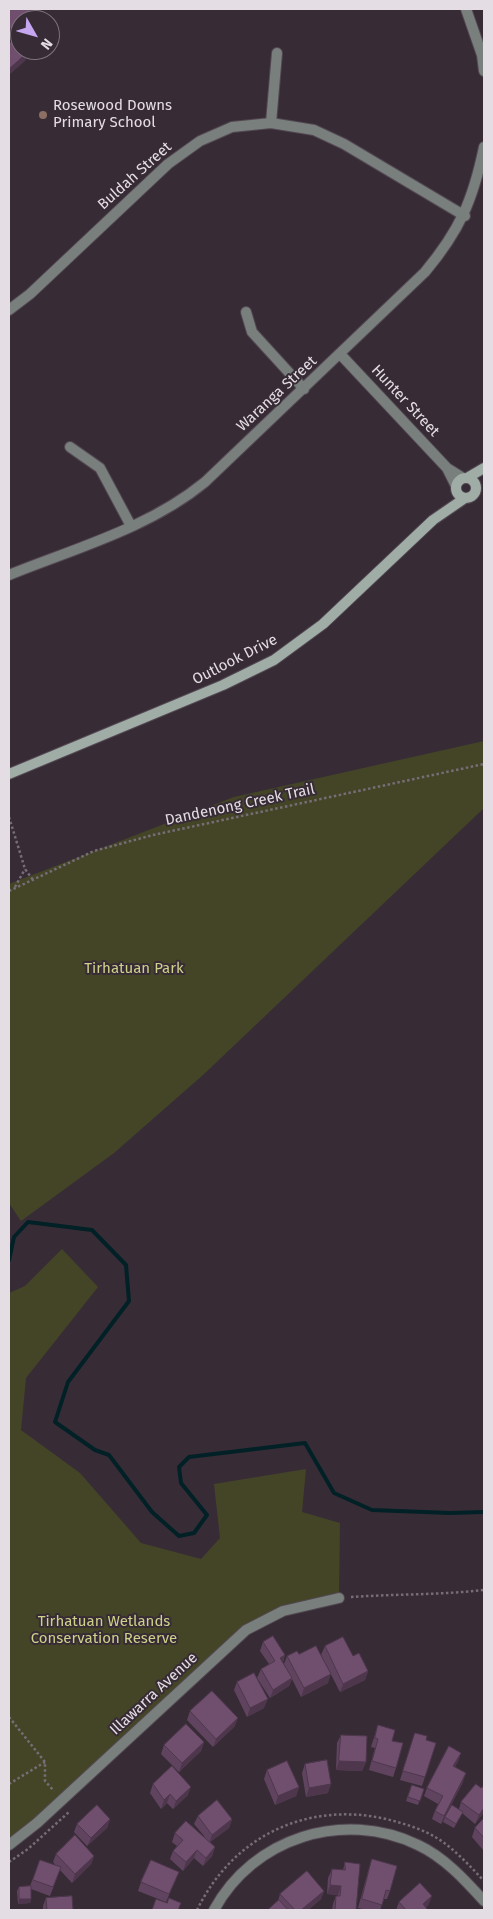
<!DOCTYPE html>
<style>
body{margin:0}
#map{position:relative;width:493px;height:1919px;overflow:hidden;background:#372c36;font-family:"Fira Sans",sans-serif}
canvas{display:block}
.frame{position:absolute;inset:0;border:10px solid #e4dde3;pointer-events:none}
.north{position:absolute;left:10px;top:10px;width:50px;height:50px;box-sizing:border-box;background:#372c36;border:1px solid #7c737b;border-radius:50%;rotate:128deg;font-size:14px;font-weight:700;line-height:20px;text-align:center;color:#e4dde3}
.north::after{content:'';display:block;margin:auto;width:18px;height:22px;background:#c5a6f0;clip-path:polygon(50% 0,100% 100%,50% 72%,0 100%)}
</style>
<div id="map">
<canvas width="493" height="1919"></canvas>
<div class="frame"></div>
<div class="north">N</div>
</div>
<script>
const ctx = document.querySelector('canvas').getContext('2d');
ctx.lineJoin = 'round';
function fillPath(path, color) {
  ctx.fillStyle = color;
  ctx.fill(path, 'evenodd');
}
function stroke(path, color, width, dash) {
  ctx.strokeStyle = color;
  ctx.lineWidth = width;
  ctx.lineCap = dash ? 'butt' : 'round';
  ctx.setLineDash(dash || []);
  ctx.stroke(path);
}
function write(font, color, halo, rows, align = 'center') {
  ctx.font = font + ' "Fira Sans",sans-serif';
  ctx.lineWidth = 4;
  ctx.setLineDash([]);
  ctx.textBaseline = 'middle';
  ctx.strokeStyle = halo;
  ctx.fillStyle = color;
  for (const [text, x, y, turn = 0] of rows) {
    ctx.save();
    ctx.translate(x, y);
    ctx.rotate((+turn || 0) * Math.PI / 180);
    ctx.textAlign = isNaN(turn) ? turn : align;
    if (halo) ctx.strokeText(text, 0, 0);
    ctx.fillText(text, 0, 0);
    ctx.restore();
  }
}
const green = new Path2D(`
 M484 741V808L203 1075 114 1153 21 1221 9 1203V884L234 797Z
 M62 1249 98 1287 26 1378 21 1430 80 1473 141 1543 201 1559 220 1538 214 1484 306 1469 302 1512 340 1523 339 1598 258 1622 9 1845V1293L25 1286Z`);
const stream = new Path2D(`
 M9 1260 14 1237 28 1222 92 1230 126 1265 129 1301 68 1382 55 1422 95 1450 109 1455 152 1512 179 1536 194 1533 207 1515 181 1483 179 1467 189 1457 305 1443 334 1493 372 1510 450 1513 484 1512`);
const path = new Path2D(`
 M9 817 25 869 33 880
 M15 887 25 869
 M9 891 94 851 153 835 484 764
 M351 1597C395 1594 440 1595 484 1590
 M9 1717 45 1762V1781L54 1791
 M9 1784 45 1762
 M9 1862 28 1849 69 1812
 M197 1910C233 1836 307 1801 386 1819 406 1824 426 1830 443 1842 458 1853 471 1867 484 1881`);
const street = new Path2D(`
 M466 9 482 55 484 71
 M271 123 277 53
 M9 310 30 294 168 164 200 141 232 127 271 123 314 130 344 144 465 216
 M246 312 252 332 304 389
 M341 355 447 468 463 478
 M70 447 100 468 131 526
 M447 468 456 486
 M9 575C76 548 149 528 205 482L425 272C460 230 473 200 484 147
 M9 1845 37 1823 246 1630 283 1611 339 1598
 M214 1910C253 1838 343 1809 418 1845 444 1857 465 1880 484 1901`);
const secondary = new Path2D(`
 M456 488a10 10 0 1 1 20 0a10 10 0 1 1-20 0Z
 M467 478 484 468
 M9 774 223 685 274 660 323 624 433 520 465 498`);
const wall = new Path2D(`
 M263 1642 285 1655 283 1662 284 1664 287 1656 299 1654 328 1683 301 1697 292 1679 289 1686 270 1698 257 1678 261 1669 269 1664 260 1651Z
 M325 1646 353 1656 368 1671 365 1680 340 1692 321 1655Z
 M237 1682 264 1708 247 1717 234 1690Z
 M190 1711 235 1726 213 1747 187 1720Z
 M378 1725 392 1741 396 1768 393 1777 369 1770 375 1748 371 1747Z
 M415 1733 426 1740 436 1743 422 1786 400 1780Z
 M341 1735 366 1762 362 1771 336 1770 337 1743Z
 M204 1742 201 1751 179 1772 161 1754 164 1745Z
 M461 1753 455 1767 463 1782 441 1824 432 1819 435 1811 438 1804 424 1796 427 1788Z
 M305 1764 328 1793 306 1797 302 1773Z
 M267 1770 299 1787 296 1796 275 1805 264 1779Z
 M153 1784 188 1795 173 1809 167 1803 161 1809 150 1793Z
 M412 1785 424 1789 418 1805 406 1801Z
 M461 1802 484 1812 475 1824 462 1813 454 1828 443 1822 445 1817 459 1809Z
 M198 1816 232 1819 229 1828 210 1842 215 1847 212 1856 203 1866 194 1858 183 1871 170 1859 173 1851 177 1846 172 1842 175 1833 205 1837 194 1824Z
 M484 1818V1851L472 1837 475 1828Z
 M110 1819 107 1828 87 1846 74 1832 77 1824Z
 M56 1854 94 1856 91 1864 72 1883 60 1870 50 1896 31 1889V1899L30 1903 18 1904 17 1891 19 1887 30 1886 40 1860 56 1866 53 1862Z
 M372 1859 390 1891 387 1899H384L380 1910H367L358 1908 369 1868Z
 M345 1862 356 1910H332L333 1904 336 1896H338V1895L327 1894 328 1878 332 1869 343 1870Z
 M179 1872 166 1902 138 1891 141 1882Z
 M324 1891 321 1899 308 1910H268L269 1909 278 1901 280 1894Z
 M46 1898 73 1910H43V1906Z
 M399 1902 429 1904 426 1907 427 1909V1910H396Z`);
const shadedWall = new Path2D(`
 M32 9H43L31 20H20V30L9 41V30Z
 M28 52 25 61 9 75V69Z
 M285 1655 282 1664 280 1658Z
 M368 1671 365 1680 340 1692 343 1684Z
 M331 1674 328 1683 301 1697 304 1688Z
 M292 1678 289 1686 270 1698 273 1690Z
 M268 1699 264 1708 247 1717 250 1708Z
 M238 1718 235 1726 213 1747 216 1739Z
 M204 1742 201 1751 179 1772 182 1763Z
 M461 1753 458 1762 450 1775 453 1766Z
 M339 1761 366 1762 362 1771 336 1770Z
 M466 1773 463 1782 441 1824 444 1816Z
 M331 1784 328 1793 306 1797 309 1788Z
 M191 1787 188 1795 173 1809 176 1801Z
 M299 1787 296 1796 275 1805 278 1796Z
 M170 1794 167 1803 161 1809 164 1800Z
 M484 1808V1812L475 1824 479 1815Z
 M110 1819 107 1828 87 1846 91 1838Z
 M232 1819 229 1828 209 1843 212 1835Z
 M215 1847 212 1856 203 1866 206 1858Z
 M197 1850 194 1858 183 1871 186 1862Z
 M94 1856 91 1864 72 1883 75 1874Z
 M330 1885 341 1886 338 1895 327 1894Z
 M324 1891 321 1899 308 1910H301Z
 M432 1896 429 1904 422 1910 423 1904Z
 M19 1899H31L30 1903 18 1904Z`);
const building = new Path2D(`
 M9 9H32L9 30Z
 M15 38 20 43V50H26L28 52 9 69V44Z
 M273 1636 285 1655 280 1658 292 1678 273 1690 261 1669 275 1661 263 1642Z
 M343 1637 353 1656 359 1653 368 1671 343 1684 325 1646Z
 M316 1646 331 1674 304 1688 287 1656 297 1651 299 1654Z
 M254 1673 268 1699 250 1708 237 1682Z
 M212 1691 238 1718 216 1739 190 1711Z
 M186 1724 204 1742 182 1763 164 1745Z
 M378 1725 395 1730 392 1741 403 1743 396 1768 372 1761 378 1739 375 1738Z
 M415 1733 427 1736 426 1740 436 1743 425 1777 403 1771Z
 M341 1735 367 1736 366 1762 339 1761Z
 M449 1746 461 1753 453 1766 466 1773 444 1816 435 1811 443 1796 427 1788Z
 M327 1760 331 1784 309 1788 305 1764Z
 M287 1761 299 1787 278 1796 267 1770Z
 M172 1766 191 1787 176 1801 170 1794 164 1800 153 1784Z
 M476 1784 481 1788 484 1786V1808L479 1815 461 1802Z
 M412 1785 424 1789 420 1801 408 1797Z
 M217 1800 232 1819 212 1835 198 1816Z
 M97 1805 110 1819 91 1838 77 1824Z
 M452 1805 463 1812 456 1824 445 1817Z
 M484 1818V1838L475 1828Z
 M186 1821 215 1847 206 1858 197 1850 186 1862 173 1851 183 1840 175 1833Z
 M75 1835 94 1856 75 1874 56 1854Z
 M372 1859 397 1866 390 1891 386 1890 382 1905 362 1899Z
 M40 1860 61 1867 53 1887 33 1880Z
 M151 1860 179 1872 169 1894 141 1882Z
 M345 1862 360 1864 356 1910H335L336 1896H340L341 1886 330 1885 332 1869 345 1870Z
 M307 1871 324 1891 301 1910H295L280 1894Z
 M420 1883 432 1896 423 1904 427 1909 426 1910H406L399 1902Z
 M31 1886V1899H19V1887Z
 M72 1896 73 1910H47L46 1898Z
 M169 1898 181 1903 178 1910H152L156 1899 167 1903Z
 M279 1900 288 1910H270L269 1909Z`);
const markers = [
 [43,115,5,"#8d6e63"]
];
const poiNames = [
 ["Rosewood Downs",53,106],
 ["Primary School",53,123]
];
const streetNames = [
 ["Buldah Street",135,176,-42],
 ["Waranga Street",277,394,-43],
 ["Hunter Street",405,401,47],
 ["Outlook Drive",235,660,-27],
 ["Dandenong Creek Trail",240,805,-12],
 ["Illawarra Avenue",154,1694,-43]
];
const parkNames = [
 ["Tirhatuan Park",134,969],
 ["Tirhatuan Wetlands",104,1622],
 ["Conservation Reserve",104,1639]
];
fillPath(green, '#444527');
stroke(stream, '#022127', 4);
stroke(street, '#534852', 12);
stroke(secondary, '#534852', 12);
stroke(path, '#776d76', 2.5, [2.5, 2.5]);
stroke(street, '#787f7c', 10);
stroke(secondary, '#a0aca6', 10);
fillPath(wall, '#60445f');
fillPath(shadedWall, '#4e374d');
fillPath(building, '#704f6e');
stroke(building, '#4e374d', 1);
for (const [x, y, r, color] of markers) {
  const dot = new Path2D();
  dot.arc(x, y, r, 0, 2 * Math.PI);
  ctx.fillStyle = color;
  ctx.fill(dot);
  stroke(dot, '#372c36', 2);
}
write('15px', '#e4dde3', '#372c36', poiNames, 'left');
write('15px', '#e4dde3', '#372c36', streetNames);
write('15px', '#ced189', '#372c36', parkNames);
</script>
